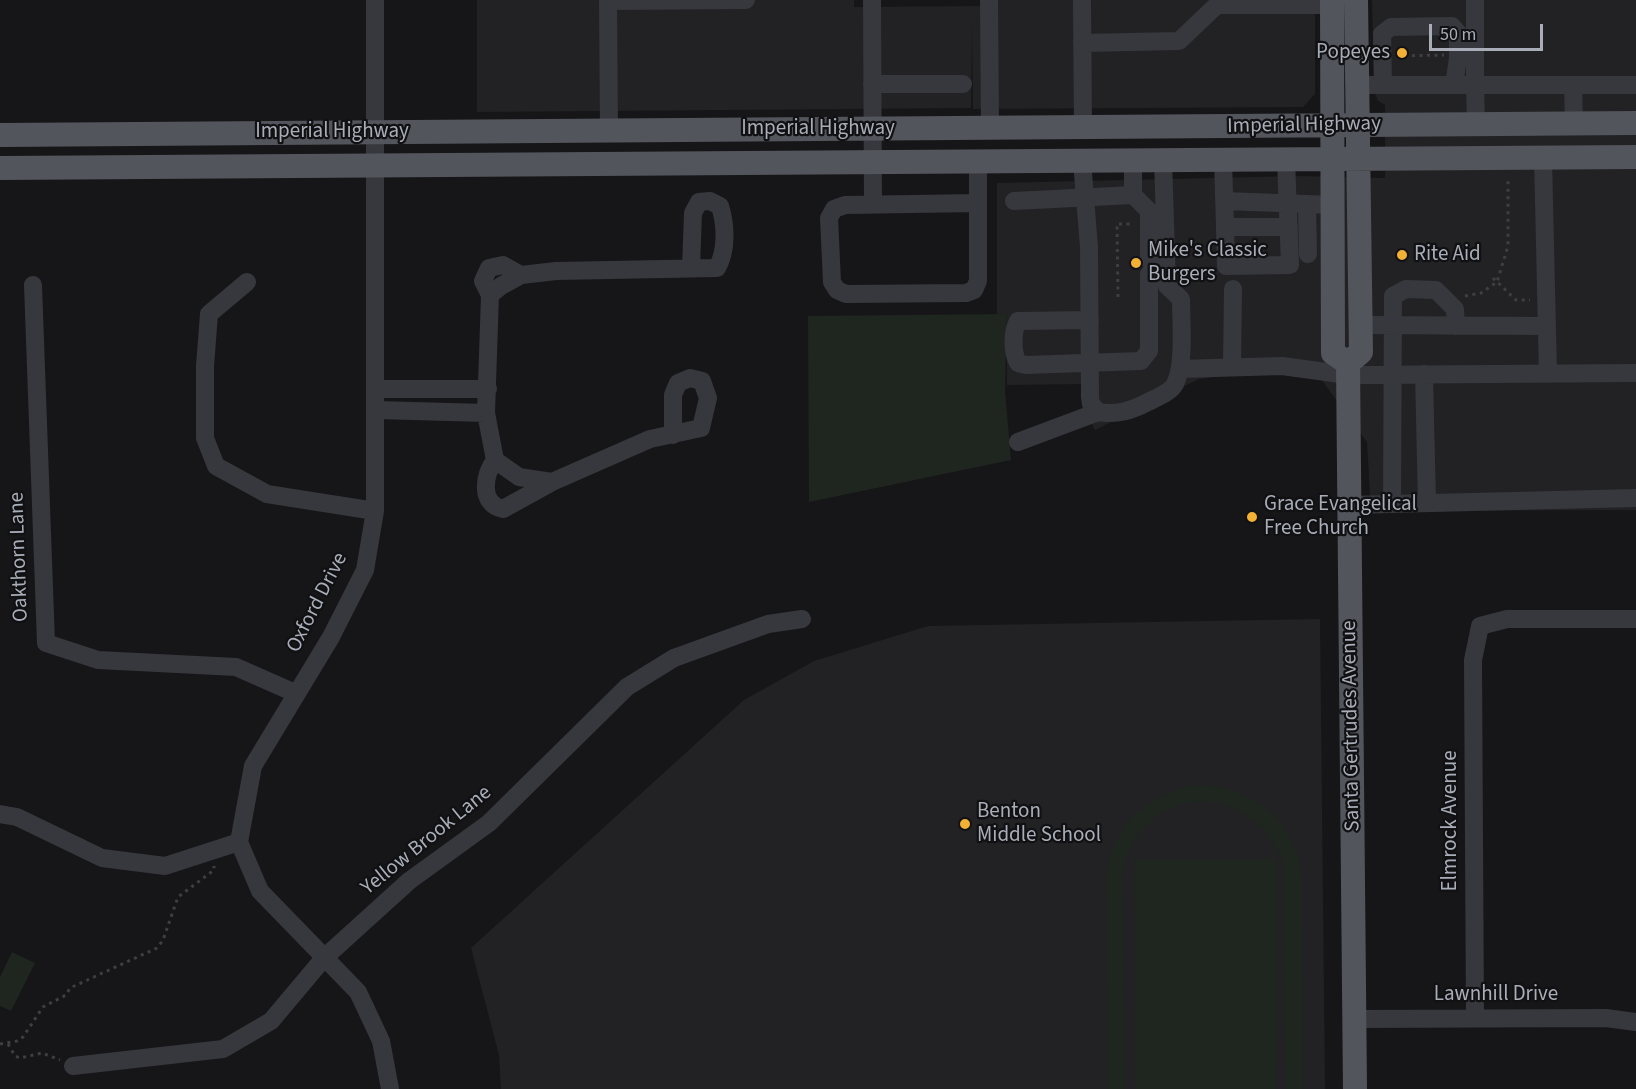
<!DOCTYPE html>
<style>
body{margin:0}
#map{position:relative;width:1636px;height:1089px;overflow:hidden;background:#161618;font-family:"Source Sans 3",sans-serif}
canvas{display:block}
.scale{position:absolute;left:1429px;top:24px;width:114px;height:27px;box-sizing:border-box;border:3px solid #a8adb8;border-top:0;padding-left:8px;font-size:18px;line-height:21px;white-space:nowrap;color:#a8adb8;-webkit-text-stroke:4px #111113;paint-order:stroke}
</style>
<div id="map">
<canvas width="1636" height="1089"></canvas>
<div class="scale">50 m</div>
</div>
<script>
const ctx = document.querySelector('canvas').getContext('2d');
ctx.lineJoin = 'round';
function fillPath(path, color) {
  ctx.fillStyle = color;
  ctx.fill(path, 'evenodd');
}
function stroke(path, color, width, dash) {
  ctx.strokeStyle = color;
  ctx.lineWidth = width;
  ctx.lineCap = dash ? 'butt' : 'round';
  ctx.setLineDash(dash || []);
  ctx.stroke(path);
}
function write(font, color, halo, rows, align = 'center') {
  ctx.font = font + ' "Source Sans 3",sans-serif';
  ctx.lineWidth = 4.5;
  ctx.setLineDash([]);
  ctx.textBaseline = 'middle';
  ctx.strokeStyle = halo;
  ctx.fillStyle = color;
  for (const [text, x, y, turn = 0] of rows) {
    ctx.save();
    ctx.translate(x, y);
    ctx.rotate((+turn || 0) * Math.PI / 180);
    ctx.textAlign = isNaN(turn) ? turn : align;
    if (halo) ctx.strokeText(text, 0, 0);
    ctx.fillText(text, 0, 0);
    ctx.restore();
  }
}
const built = new Path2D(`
 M477 0H854V7L980 6V0H1315V94L1303 107 973 109 972 26 971 108 477 112Z
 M1372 0H1636V510L1371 511 1367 442 1318 375 1254 372 1199 379 1095 430 1085 410V384L1007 385V314H997V183L1298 176 1385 178V105L1378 101 1374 91Z
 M1320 619 1325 1089H501L499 1055 471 948 744 700 814 661 928 626Z`);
const green = new Path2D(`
 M1007 314 1005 391 1011 460 809 502 808 316Z
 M1199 785C1255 787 1296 821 1302 878L1303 1089H1286L1283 862C1250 777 1141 783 1122 873L1125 1089H1108L1106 877C1112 825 1148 792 1199 785Z
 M1135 859H1276L1277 1089H1136Z
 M12 952 35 963 11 1011 0 1006V977Z`);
const path = new Path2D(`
 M1397 56 1444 55
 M1493 278 1516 300H1530
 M1465 296 1481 293 1497 282 1508 246V177
 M1118 297 1117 224H1132
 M0 1044 17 1041 23 1037 43 1007 66 995 70 988 157 948 163 940 178 897 214 870V866
 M8 1044 15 1056 20 1058 42 1053 60 1060`);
const minor = new Path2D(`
 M375 0V511L365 570 331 637 253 766 239 842 260 891 358 992 381 1041 390 1089
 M872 0 873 204
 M989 0 990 128
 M1082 0 1083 128
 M1082 43 1179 41 1217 5H1332
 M872 84H963
 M1357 85H1475V0
 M1383 85 1382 34 1391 27 1452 26 1458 33V58L1454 85
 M1573 85 1574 124
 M1476 124 1475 85H1636
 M609 131 608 1 746 0
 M1543 158 1548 374
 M1223 160 1225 227H1289
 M978 161C978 201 978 241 978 281L974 290 966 293 846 294 837 290 832 282 829 218 834 209 845 205 978 203
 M1082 161 1089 247 1090 397 1091 404 1098 412C1117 415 1131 411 1148 402 1156 398 1171 392 1175 384 1185 365 1181 321 1181 299L1167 286 1163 160
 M1133 195 1149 211V260
 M1133 195V160
 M1014 201 1133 195
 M1225 201 1332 205
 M1307 204 1308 254
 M1225 227 1226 266 1290 265 1286 160
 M247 282 209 314 205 366V438L216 466 267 494 375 511
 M33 285 46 643 98 660 236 667 295 693
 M490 295 483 281 489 268 503 265 521 275
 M1090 320 1018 321C1012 332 1012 352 1018 363L1026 365 1141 361 1149 351V274
 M1361 325 1547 326
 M1232 367 1233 289
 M1180 369 1282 366 1348 375 1636 373
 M1424 374 1427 503
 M376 389H488
 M376 410 486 413
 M1018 442 1098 412
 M495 460C484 475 479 504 503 509L552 482 650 439 701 428 708 398 702 381 690 378 678 383 673 395V435
 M552 482 519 477 495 460 486 413 490 295 501 286 521 275 556 271 717 268C727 251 726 225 720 206L710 201 699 202 693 213 691 268
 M1392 504 1393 296 1406 289 1436 290 1455 309 1456 326
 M1350 505 1636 498
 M0 814 17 817 102 858 165 866 239 842
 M1475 1017 1473 660 1480 626 1507 619H1636
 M1355 1019 1606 1018 1636 1022
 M73 1066 223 1049 271 1021 324 958 409 881 489 823 627 687 674 658 768 624 802 619`);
const major = new Path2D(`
 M1332 0 1333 353 1348 363
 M0 135 1636 123
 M0 168 1636 157
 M1348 363 1355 1089
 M1348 363 1361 352 1356 0`);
const markers = [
 [1402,53,6,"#f2b134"],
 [1402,255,6,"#f2b134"],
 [1136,263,6,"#f2b134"],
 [1252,517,6,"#f2b134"],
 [965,824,6,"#f2b134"]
];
const poiNames = [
 ["Popeyes",1390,53,"right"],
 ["Mike's Classic",1148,251],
 ["Burgers",1148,275],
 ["Rite Aid",1414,255],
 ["Grace Evangelical",1264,505],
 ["Free Church",1264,529],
 ["Benton",977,812],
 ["Middle School",977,836]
];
const streetNames = [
 ["Imperial Highway",1304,126,-1],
 ["Imperial Highway",818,129],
 ["Imperial Highway",332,132],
 ["Oakthorn Lane",20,557,-92],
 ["Oxford Drive",318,603,-63],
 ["Santa Gertrudes Avenue",1352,726,-91],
 ["Elmrock Avenue",1451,821,-90],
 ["Yellow Brook Lane",427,841,-39],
 ["Lawnhill Drive",1496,995]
];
fillPath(built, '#222225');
fillPath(green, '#1e261f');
stroke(path, '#3d3f44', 3, [3, 4.5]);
stroke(minor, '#37383d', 18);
stroke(major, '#53555c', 24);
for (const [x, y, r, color] of markers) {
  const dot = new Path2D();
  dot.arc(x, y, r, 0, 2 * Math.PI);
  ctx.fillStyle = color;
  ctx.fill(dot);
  stroke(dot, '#111113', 2);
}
write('21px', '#a8adb8', '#111113', poiNames, 'left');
write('21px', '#a8adb8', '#111113', streetNames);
</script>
